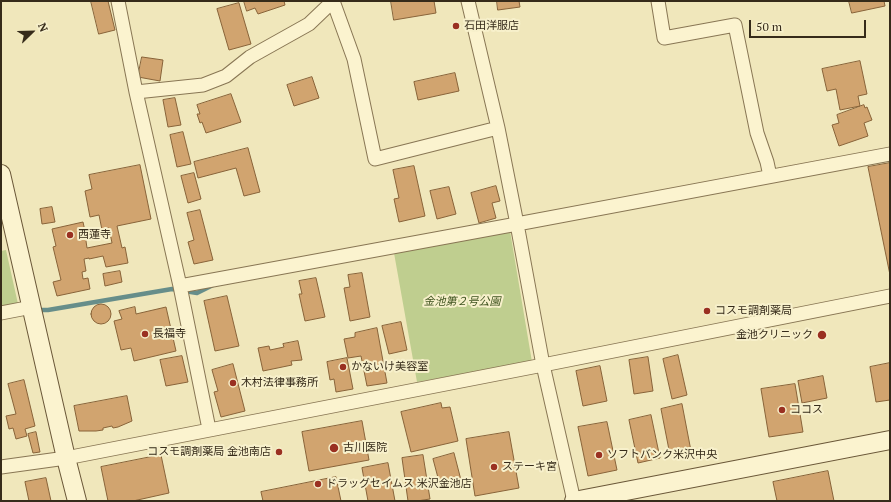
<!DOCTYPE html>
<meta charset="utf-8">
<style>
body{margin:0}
#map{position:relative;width:891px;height:502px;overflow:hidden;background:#f0e7bb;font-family:"PT Serif",serif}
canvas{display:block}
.frame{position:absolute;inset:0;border:2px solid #362b1a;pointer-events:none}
.north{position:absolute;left:12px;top:12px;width:40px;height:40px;-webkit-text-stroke:3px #f7f0cb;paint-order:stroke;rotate:67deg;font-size:11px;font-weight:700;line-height:16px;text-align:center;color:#362b1a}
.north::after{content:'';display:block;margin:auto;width:14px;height:18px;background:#362b1a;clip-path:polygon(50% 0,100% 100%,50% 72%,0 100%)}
.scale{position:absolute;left:749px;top:20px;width:117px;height:18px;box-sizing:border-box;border:2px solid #362b1a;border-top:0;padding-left:5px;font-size:12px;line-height:14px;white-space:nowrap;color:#362b1a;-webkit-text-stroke:3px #f7f0cb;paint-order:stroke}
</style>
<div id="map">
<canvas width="891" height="502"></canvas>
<div class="frame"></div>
<div class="north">N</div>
<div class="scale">50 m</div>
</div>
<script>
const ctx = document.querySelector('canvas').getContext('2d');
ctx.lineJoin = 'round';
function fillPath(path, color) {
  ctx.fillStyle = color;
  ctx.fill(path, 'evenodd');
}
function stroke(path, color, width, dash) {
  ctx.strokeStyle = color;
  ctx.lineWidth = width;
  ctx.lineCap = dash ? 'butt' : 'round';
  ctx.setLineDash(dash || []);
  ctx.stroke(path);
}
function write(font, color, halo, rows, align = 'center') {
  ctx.font = font + ' "PT Serif","Noto Sans JP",serif';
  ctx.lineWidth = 4;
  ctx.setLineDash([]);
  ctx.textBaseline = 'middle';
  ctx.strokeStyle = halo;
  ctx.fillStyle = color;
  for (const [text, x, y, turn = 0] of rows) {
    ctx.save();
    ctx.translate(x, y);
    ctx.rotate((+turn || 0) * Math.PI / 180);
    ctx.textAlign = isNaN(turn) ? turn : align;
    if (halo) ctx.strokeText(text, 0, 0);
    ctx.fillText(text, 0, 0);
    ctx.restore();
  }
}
const green = new Path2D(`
 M510 231 532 362 417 382 394 253Z
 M6 250 18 304 1 307V251Z`);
const stream = new Path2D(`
 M36 310H48L172 289 197 293 213 285`);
const building = new Path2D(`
 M91 1H108L115 30 99 34Z
 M244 1H284L285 5 258 14 255 8 247 11Z
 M391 1H434L436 13 394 20Z
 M497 1H519L520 7 498 10Z
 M849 1H884L885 6 852 13Z
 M239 3 251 44 229 50 217 9Z
 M142 57 163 60 160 81 138 77Z
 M860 61 867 94 858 96 860 106 840 110 836 89 827 91 822 69Z
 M455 73 459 91 418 100 414 82Z
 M312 77 319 98 294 106 287 85Z
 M231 94 241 122 206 133 202 122 200 123 197 114H200L197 105Z
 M175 98 181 125 168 127 163 100Z
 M864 105 865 108 867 107 872 120 864 123 868 136 839 146 832 125 839 123 837 115Z
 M183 132 191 164 177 167 170 135Z
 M248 148 260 192 244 196 236 168 198 178 194 162Z
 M890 163V275L868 167Z
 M140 165 151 219 117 226 122 248 125 247 128 263 106 267 103 256 89 259V258L84 259 86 271 82 272 83 279 88 278 90 289 57 296 53 282 61 280 53 247 56 246 52 229 83 222 87 240 86 241 87 248 112 243 109 228 102 230 99 215 90 217 85 191 92 189 89 175Z
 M414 166 425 216 399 222 394 199 399 198 393 170Z
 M194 173 201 199 188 203 181 176Z
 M496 186 500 201 492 203 496 218 479 223 471 193Z
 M449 187 456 214 437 219 430 191Z
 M52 207 55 222 42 224 40 209Z
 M200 210 213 260 194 264 188 242 194 240 187 213Z
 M120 271 122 282 105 286 103 274Z
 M362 273 370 317 350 321 344 288 350 287 348 275Z
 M316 278 325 317 305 321 299 294H302L299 281Z
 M227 296 239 346 215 351 204 301Z
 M91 314a10 10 0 1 1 20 0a10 10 0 1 1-20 0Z
 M135 307 136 314 166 307 176 351 134 361 131 348 121 350 114 321 122 319 119 311Z
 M401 322 407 350 389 354 382 326Z
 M377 328 387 383 367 386 361 356 348 358 344 339 355 337V333Z
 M298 341 302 360 291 361 292 365 263 371 258 348 269 346 270 350 284 347 283 344Z
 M678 355 687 395 672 399 663 359Z
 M182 356 188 382 166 386 160 360Z
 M648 357 653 391 634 394 629 360Z
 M347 358 353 389 336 392 334 379 330 380 327 362Z
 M890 363V400L876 402 870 367Z
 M233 364 245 411 221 417 214 392 218 391 212 370Z
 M600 366 607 401 583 406 576 371Z
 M823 376 827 398 802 403 798 381Z
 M24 380 35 426 25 429 27 436 16 439 13 428 9 429 6 416 16 414 8 384Z
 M795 384 803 432 769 437 761 389Z
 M127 396 132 421 118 427 113 428 112 426 103 428V430L96 431H79L74 406Z
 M441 403 442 408 450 407 458 441 411 452 401 412Z
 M682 404 691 451 670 455 661 409Z
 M651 415 660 458 638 463 629 420Z
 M362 421 369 460 309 471 302 432Z
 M607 422 617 470 588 476 578 427Z
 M36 432 40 452 33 453 28 434Z
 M509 432 519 488 475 496 466 439Z
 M454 453 462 484 441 489 433 459Z
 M161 455 169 493 133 501H108L101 467Z
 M423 455 430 499 417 501H408L402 458Z
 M388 463 395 501H368L362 468Z
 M828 471 834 501H777L773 482Z
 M336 477 341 501H263L261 492Z
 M46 478 51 501H29L25 482Z`);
const street = new Path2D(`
 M118 1 136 92 180 286 209 429
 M333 1 354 59 375 159 498 128
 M468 1 498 128 517 224 543 365 574 501
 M658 1 664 38 735 25 757 133 767 162 770 176
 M136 92 203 85 226 76 250 57 309 24 333 1
 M180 286 517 224 890 154
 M1 313 32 307
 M1 467 66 458 543 365 890 296`);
const secondary = new Path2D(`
 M1 174 66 458 77 501
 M574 501 890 440`);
const markers = [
 [456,26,4,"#9a3021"],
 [70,235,4,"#9a3021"],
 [707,311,4,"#9a3021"],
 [145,334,4,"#9a3021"],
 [822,335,5,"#9a3021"],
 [343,367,4,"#9a3021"],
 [233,383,4,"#9a3021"],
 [782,410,4,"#9a3021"],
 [334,448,5,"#9a3021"],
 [279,452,4,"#9a3021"],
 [599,455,4,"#9a3021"],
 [494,467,4,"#9a3021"],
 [318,484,4,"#9a3021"]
];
const poiNames = [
 ["石田洋服店",464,26],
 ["西蓮寺",78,235],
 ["コスモ調剤薬局",715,311],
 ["長福寺",153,334],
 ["金池クリニック",813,335,"right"],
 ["かないけ美容室",351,367],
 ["木村法律事務所",241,383],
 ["ココス",790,410],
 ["古川医院",343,448],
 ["コスモ調剤薬局 金池南店",271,452,"right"],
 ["ソフトバンク米沢中央",607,455],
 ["ステーキ宮",502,467],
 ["ドラッグセイムス 米沢金池店",326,484]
];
const parkNames = [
 ["金池第２号公園",462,302]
];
fillPath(green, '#bfce8f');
stroke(stream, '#678e8a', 4.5);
fillPath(building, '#d1a46f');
stroke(building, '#886339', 1);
stroke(street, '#887654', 15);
stroke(secondary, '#6a5738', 20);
stroke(street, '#fbf3cf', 13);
stroke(secondary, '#fbf3cf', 18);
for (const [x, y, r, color] of markers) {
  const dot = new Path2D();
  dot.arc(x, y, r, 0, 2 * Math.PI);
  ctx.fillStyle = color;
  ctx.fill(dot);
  stroke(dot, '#f7f0cb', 1.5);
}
write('11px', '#362b1a', '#f7f0cb', poiNames, 'left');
write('italic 11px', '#405420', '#f7f0cb', parkNames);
</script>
